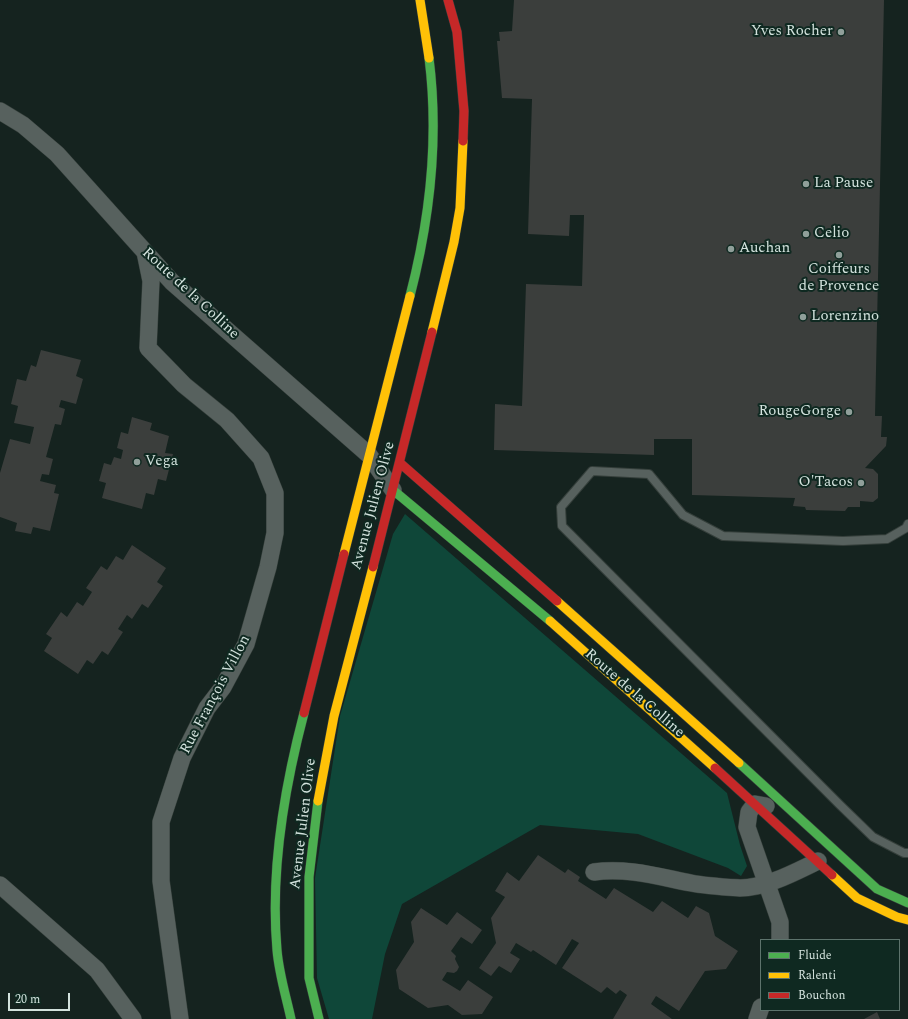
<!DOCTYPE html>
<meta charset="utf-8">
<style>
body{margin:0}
#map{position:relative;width:908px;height:1019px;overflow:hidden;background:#15231f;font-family:Spectral,serif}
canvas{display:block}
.legend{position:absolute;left:760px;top:939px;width:140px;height:72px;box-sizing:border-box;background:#0f2921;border:1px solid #5d736c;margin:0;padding:5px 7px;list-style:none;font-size:12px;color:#d3e2dd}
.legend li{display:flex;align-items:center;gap:8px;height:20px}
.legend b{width:20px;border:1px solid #5d736c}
.scale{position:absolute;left:8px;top:993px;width:62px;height:18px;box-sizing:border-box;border:2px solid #d3e2dd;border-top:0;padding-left:5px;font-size:12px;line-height:14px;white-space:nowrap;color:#d3e2dd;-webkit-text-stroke:3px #0f2921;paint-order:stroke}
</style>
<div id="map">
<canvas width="908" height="1019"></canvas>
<ul class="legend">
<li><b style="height:5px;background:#4caf50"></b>Fluide</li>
<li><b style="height:5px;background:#ffc107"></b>Ralenti</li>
<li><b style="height:5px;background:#c62828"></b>Bouchon</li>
</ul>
<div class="scale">20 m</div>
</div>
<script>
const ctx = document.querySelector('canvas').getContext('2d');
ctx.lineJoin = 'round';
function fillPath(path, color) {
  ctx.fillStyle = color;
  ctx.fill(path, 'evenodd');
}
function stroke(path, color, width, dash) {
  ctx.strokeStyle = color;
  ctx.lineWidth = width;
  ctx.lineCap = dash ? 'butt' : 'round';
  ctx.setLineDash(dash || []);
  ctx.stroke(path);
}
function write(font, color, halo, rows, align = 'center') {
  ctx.font = font + ' Spectral,serif';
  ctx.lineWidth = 4;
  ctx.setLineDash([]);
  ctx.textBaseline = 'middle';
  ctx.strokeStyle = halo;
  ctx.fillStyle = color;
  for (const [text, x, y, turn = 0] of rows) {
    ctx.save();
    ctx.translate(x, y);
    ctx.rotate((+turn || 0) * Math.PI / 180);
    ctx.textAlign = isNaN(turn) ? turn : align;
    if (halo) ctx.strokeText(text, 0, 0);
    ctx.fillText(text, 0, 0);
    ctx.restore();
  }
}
const green = new Path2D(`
 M405 514 727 793 740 845 747 866 741 876 728 868 638 834 540 825 402 904 385 954 372 1019H329L317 978 315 878 340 716 393 534Z`);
const building = new Path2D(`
 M514 0H884L875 416H882L881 437H887L886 446 865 468 873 469 878 474V498L873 502 860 501V507H848L845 511 806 510 805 507 793 506 795 498 692 495V439H654V455L494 450 495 404 522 406 526 284 582 286 584 215H570L569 236 528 234 532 99 502 98 497 41H500L499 32 512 31Z
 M41 350 81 360 76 376 83 379 76 404 61 400 59 407 65 409 61 425 55 424 46 457 53 459 49 475 42 474 40 481 56 485 54 493 59 494 50 531 33 527 31 534 15 531 17 523 0 517V473L10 439 30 444 34 427 14 423 18 406 11 404 17 379 26 381 31 365 36 367Z
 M132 417 152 423 150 430 169 436 165 453 173 454 166 481 158 479 154 495 146 493 142 509 102 498 106 483 99 481 104 463 111 465 114 457 121 459 123 450 117 448 121 432 128 434Z
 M132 545 166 568 157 582 163 586 148 608 142 604 132 619 127 615 118 629 123 632 108 655 102 651 93 664 87 660 78 674 44 651 52 638 46 634 61 612 67 617 77 602 83 606 92 592 86 588 101 566 107 570 116 556 123 560Z
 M538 855 565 873 568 869 580 877 578 881 606 899 614 888 653 912 662 901 688 918 696 906 709 913 715 936 738 951 726 969 705 971 679 1011 656 996 651 1004 672 1019H613L627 995 620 990 616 994 607 987 601 993 562 968 579 943 572 939 556 965 533 950 531 952 516 943 510 953 520 959 511 973 499 966 491 976 479 968 496 943 491 918 505 897 495 891 507 872 519 881Z
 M421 908 447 925 457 912 482 930 472 944 461 937 451 951 456 956 455 959 459 967 457 971 454 973 447 972 442 980 460 991 468 980 493 997 482 1014 462 1015 448 1005 428 1008 399 989 396 970 414 942 411 922Z
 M877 1012 880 1019H864Z`);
const lane = new Path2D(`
 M908 524 906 528 887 539 843 541 723 536 683 515 649 474 592 471 561 507 562 526 840 805 873 837 904 853H908`);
const street = new Path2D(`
 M0 111 23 125 57 154 172 282 369 455 393 490
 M145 252 151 281 148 348 184 385 227 420 261 458 275 493V533L268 567 246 644 223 687 207 708 182 758 161 822V881L180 1019
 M766 806 755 804 749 812 747 827 780 922V940
 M594 872C626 867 660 877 691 883 706 886 724 887 740 888 766 888 795 872 818 861
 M0 885 97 970 133 1019
 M757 1019 761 1007`);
const fast = new Path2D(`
 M410 296C430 219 439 137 429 58
 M393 490 550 621
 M739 763 877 889 908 903
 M318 801 309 877V978L319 1019
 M291 1019C286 996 279 974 277 950 270 871 284 789 304 713`);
const slow = new Path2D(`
 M420 0 429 58
 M432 332 454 242 460 208 463 141
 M344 554 410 296
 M557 601 739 763
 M550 621 715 768
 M318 801 334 716 373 567
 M832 875 857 898 897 917 908 920`);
const jam = new Path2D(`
 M448 0 457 32 464 111 463 141
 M400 463 557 601
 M373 567 432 332
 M304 713 344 554
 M715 768 832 875`);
const markers = [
 [841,32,4,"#909f9a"],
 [806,184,4,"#909f9a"],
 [806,234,4,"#909f9a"],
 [731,249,4,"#909f9a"],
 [839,255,4,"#909f9a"],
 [803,317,4,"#909f9a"],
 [849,412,4,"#909f9a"],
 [137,462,4,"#909f9a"],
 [861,483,4,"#909f9a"]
];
const poiNames = [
 ["Yves Rocher",833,32,"right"],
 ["La Pause",814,184],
 ["Celio",814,234],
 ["Auchan",739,249],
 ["Coiffeurs",839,270,"center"],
 ["de Provence",839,287,"center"],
 ["Lorenzino",811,317],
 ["RougeGorge",841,412,"right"],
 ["Vega",145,462],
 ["O'Tacos",853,483,"right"]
];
const streetNames = [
 ["Route de la Colline",190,294,43],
 ["Avenue Julien Olive",374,506,-75],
 ["Route de la Colline",634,694,41],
 ["Rue François Villon",216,695,-62],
 ["Avenue Julien Olive",304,824,-83]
];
fillPath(green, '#0f4739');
fillPath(building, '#3b3e3c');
stroke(lane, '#353f3b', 10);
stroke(street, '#353f3b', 18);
stroke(fast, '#353f3b', 10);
stroke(slow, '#353f3b', 10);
stroke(jam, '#353f3b', 10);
stroke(lane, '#57615e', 8);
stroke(street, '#57615e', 17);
stroke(fast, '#4caf50', 9);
stroke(slow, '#ffc107', 9);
stroke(jam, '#c62828', 9);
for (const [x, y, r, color] of markers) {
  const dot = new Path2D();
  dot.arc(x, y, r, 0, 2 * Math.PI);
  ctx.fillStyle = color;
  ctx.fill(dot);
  stroke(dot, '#0f2921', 1.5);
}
write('15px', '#d3e2dd', '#0f2921', poiNames, 'left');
write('15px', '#d3e2dd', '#0f2921', streetNames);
</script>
